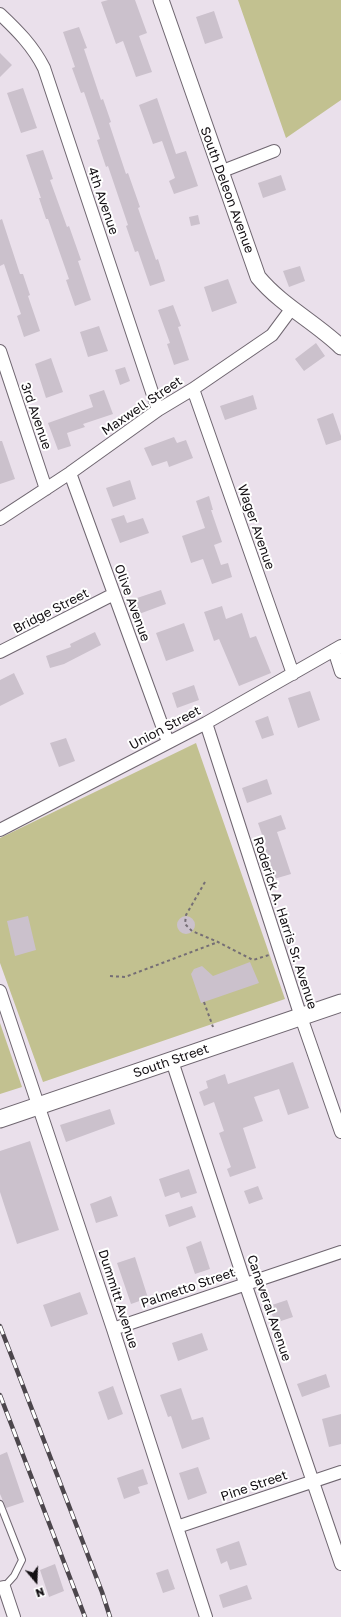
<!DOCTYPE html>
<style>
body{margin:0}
#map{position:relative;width:341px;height:1617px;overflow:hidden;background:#eae0eb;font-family:"Golos Text",sans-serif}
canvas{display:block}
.north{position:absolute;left:16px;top:1561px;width:40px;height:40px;-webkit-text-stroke:3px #fff;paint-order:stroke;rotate:161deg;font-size:11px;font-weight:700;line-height:16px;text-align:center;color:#130f13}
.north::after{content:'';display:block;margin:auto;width:14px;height:18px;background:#130f13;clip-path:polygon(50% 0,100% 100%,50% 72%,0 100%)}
</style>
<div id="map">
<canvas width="341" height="1617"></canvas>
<div class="north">N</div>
</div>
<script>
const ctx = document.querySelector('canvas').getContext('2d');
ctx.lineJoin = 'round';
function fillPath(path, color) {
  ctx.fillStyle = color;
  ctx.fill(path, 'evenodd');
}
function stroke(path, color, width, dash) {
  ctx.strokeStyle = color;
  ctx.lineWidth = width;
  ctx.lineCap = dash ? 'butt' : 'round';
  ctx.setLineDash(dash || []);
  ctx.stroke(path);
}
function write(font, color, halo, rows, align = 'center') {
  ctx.font = font + ' "Golos Text",sans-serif';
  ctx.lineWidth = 4;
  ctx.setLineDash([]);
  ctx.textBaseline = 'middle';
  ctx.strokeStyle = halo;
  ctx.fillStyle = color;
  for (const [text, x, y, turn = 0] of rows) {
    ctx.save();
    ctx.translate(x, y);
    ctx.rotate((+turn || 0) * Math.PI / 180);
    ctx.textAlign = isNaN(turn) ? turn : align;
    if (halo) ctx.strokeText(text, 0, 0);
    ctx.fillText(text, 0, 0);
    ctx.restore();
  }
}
const green = new Path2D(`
 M238 0H341V100L286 138Z
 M196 743 285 999 43 1082 0 963V838Z
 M0 1023 22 1087 0 1094Z`);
const building = new Path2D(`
 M108 0H135L147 33 139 36 152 72 136 77 123 41 116 44 101 2Z
 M214 11 223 38 205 44 196 17Z
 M79 27 87 48 84 49 101 100 103 99 111 122 109 123 126 174 128 173 140 207 138 208 156 260 158 259 165 281 150 286 138 251 135 252 126 226 128 225 108 166 106 167 97 140 100 139 84 92 81 93 72 68 75 67 63 32Z
 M0 53 12 65 0 77Z
 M23 88 37 128 21 133 7 93Z
 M157 98 176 154 186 151 198 186 174 194 169 181 175 178 162 141 153 144 139 105Z
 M43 150 53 179 50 180 67 227 69 226 81 260 78 261 91 300 75 306 66 280 69 279 48 219H46L39 198H41L26 155Z
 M281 175 286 190 263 198 258 183Z
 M198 215 200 224 191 226 189 217Z
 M2 219 20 274H23L30 295 28 296 40 331 24 337 17 316 21 314 4 264 0 266V220Z
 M300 266 305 281 289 287 283 271Z
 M228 279 237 303 212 312 204 287Z
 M173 305 181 326 178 327 189 360 174 365 167 344 170 343 158 310Z
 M99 326 108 351 88 357 80 332Z
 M316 343 325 356 304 371 295 359Z
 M51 358 63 392 46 398 35 364Z
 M125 367 130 381 120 385 115 370Z
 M104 390 113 414 83 424 85 427 67 433 71 446 58 450 48 423 93 407 89 395Z
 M253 395 257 409 225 420 220 406Z
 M333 413 341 436V440L326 445 317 419Z
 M174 437 177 443 186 440 193 458 169 467 167 461 152 466 144 448Z
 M0 441H2L15 479 0 484Z
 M130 480 136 499 113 507 106 488Z
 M209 496 213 510H211L222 542 214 545 221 565 228 563 232 577 212 584 203 559 191 563 182 536 205 528 196 501Z
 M124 515 127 523 143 518 149 533 120 543 111 519Z
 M161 590 166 604 139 614 134 599Z
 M222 606 226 619 242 613 250 638 256 636 271 673 239 686 219 639 214 641 204 612Z
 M184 623 194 651 166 661 156 633Z
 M95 632 101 645 64 664 50 668 46 656 71 647 70 644Z
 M14 673 24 694 0 706V680Z
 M194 685 199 700 177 708 172 693Z
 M310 691 320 720 298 728 288 698Z
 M268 716 274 735 262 739 255 721Z
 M66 738 75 761 59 767 50 743Z
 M267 779 272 794 247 803 242 788Z
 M281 815 286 829 277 832 291 874 274 879 264 850 267 849 258 823Z
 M177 925a9 9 0 1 1 18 0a9 9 0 1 1-18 0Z
 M28 916 36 950 15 956 7 921Z
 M250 962 259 983 201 1003 191 974 194 969 202 966 213 976Z
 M293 1062 309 1108 288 1115 279 1089 254 1097 263 1121 243 1128 256 1168 230 1177 227 1169 231 1167 219 1133 224 1131 214 1102 204 1106 199 1092 208 1088 206 1081 225 1074 228 1084Z
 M110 1109 115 1124 66 1142 60 1125Z
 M30 1141 59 1230 17 1244 0 1192V1151Z
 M189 1169 197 1193 181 1198 179 1192 165 1197 159 1179Z
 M258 1186 263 1199 249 1204 244 1191Z
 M111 1196 118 1216 96 1223 90 1204Z
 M192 1206 196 1217 169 1227 165 1215Z
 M201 1241 210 1269 195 1274 186 1247Z
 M135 1257 148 1298 131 1304 117 1263Z
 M80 1292 88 1314 51 1327 43 1305Z
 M287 1300 293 1317 275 1323 269 1306Z
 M202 1333 208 1350 178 1361 172 1343Z
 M326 1374 330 1387 302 1397 297 1384Z
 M113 1386 123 1414 108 1420 98 1392Z
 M181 1388 192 1420 203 1417 210 1439 182 1449 171 1416 168 1417 160 1395Z
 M341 1414V1444L329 1447 322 1419Z
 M7 1452 24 1502 6 1508 0 1494V1455Z
 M198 1467 207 1493 188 1500 179 1473Z
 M143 1469 148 1484 138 1487 140 1493 124 1499 117 1478Z
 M239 1541 247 1565 230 1570 227 1561 221 1564 216 1549Z
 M55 1564 64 1591 49 1597 40 1570Z
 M168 1569 175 1589 163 1593 156 1573Z
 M247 1585 252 1599 223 1608 219 1595Z`);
const path = new Path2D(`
 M205 882 186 915 185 924 192 931 218 942 253 960 269 955
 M110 976 125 977 218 942
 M204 1002 213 1027`);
const service = new Path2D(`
 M0 1504 22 1560 14 1576 4 1587`);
const minor = new Path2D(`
 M0 14C17 30 33 46 44 68L158 410
 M220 172 274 151
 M0 351 46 489
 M193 389 293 674
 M70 473 168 742
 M0 519 70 473 158 410 193 389 272 335 292 308
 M334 650 341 672
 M0 652 114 594
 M206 723 301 1017 341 1132
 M0 830 206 723 341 646
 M0 991 113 1329 206 1617
 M172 1061 245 1283 341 1564
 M113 1329 341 1252
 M177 1527 341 1472
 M0 1588 4 1587 14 1617`);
const tertiary = new Path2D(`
 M161 0 258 277C281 305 315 322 341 347`);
const secondary = new Path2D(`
 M0 1119 341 1003`);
const rail = new Path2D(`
 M0 1326 102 1592 110 1617
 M0 1395 85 1617`);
const streetNames = [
 ["South Deleon Avenue",227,190,70],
 ["4th Avenue",103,201,71],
 ["Maxwell Street",142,406,-34],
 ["3rd Avenue",36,416,71],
 ["Wager Avenue",256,527,71],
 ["Olive Avenue",132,603,70],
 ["Bridge Street",51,611,-27],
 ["Union Street",165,728,-28],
 ["Roderick A. Harris Sr. Avenue",285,923,72],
 ["South Street",171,1061,-19],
 ["Palmetto Street",188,1288,-19],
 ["Dummitt Avenue",118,1299,72],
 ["Canaveral Avenue",269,1308,71],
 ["Pine Street",254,1486,-19]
];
fillPath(green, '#c2c190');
fillPath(building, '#cbc1cc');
stroke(service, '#6f6670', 8);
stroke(minor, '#6f6670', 14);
stroke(tertiary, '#6f6670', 17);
stroke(secondary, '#6f6670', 19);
stroke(path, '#756e75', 2, [3, 3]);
stroke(service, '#fff', 6);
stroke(minor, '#fff', 12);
stroke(tertiary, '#fff', 15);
stroke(secondary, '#fff', 17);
stroke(rail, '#4c464c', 4.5);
stroke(rail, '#fff', 3, [9]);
write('13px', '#130f13', '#fff', streetNames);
</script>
